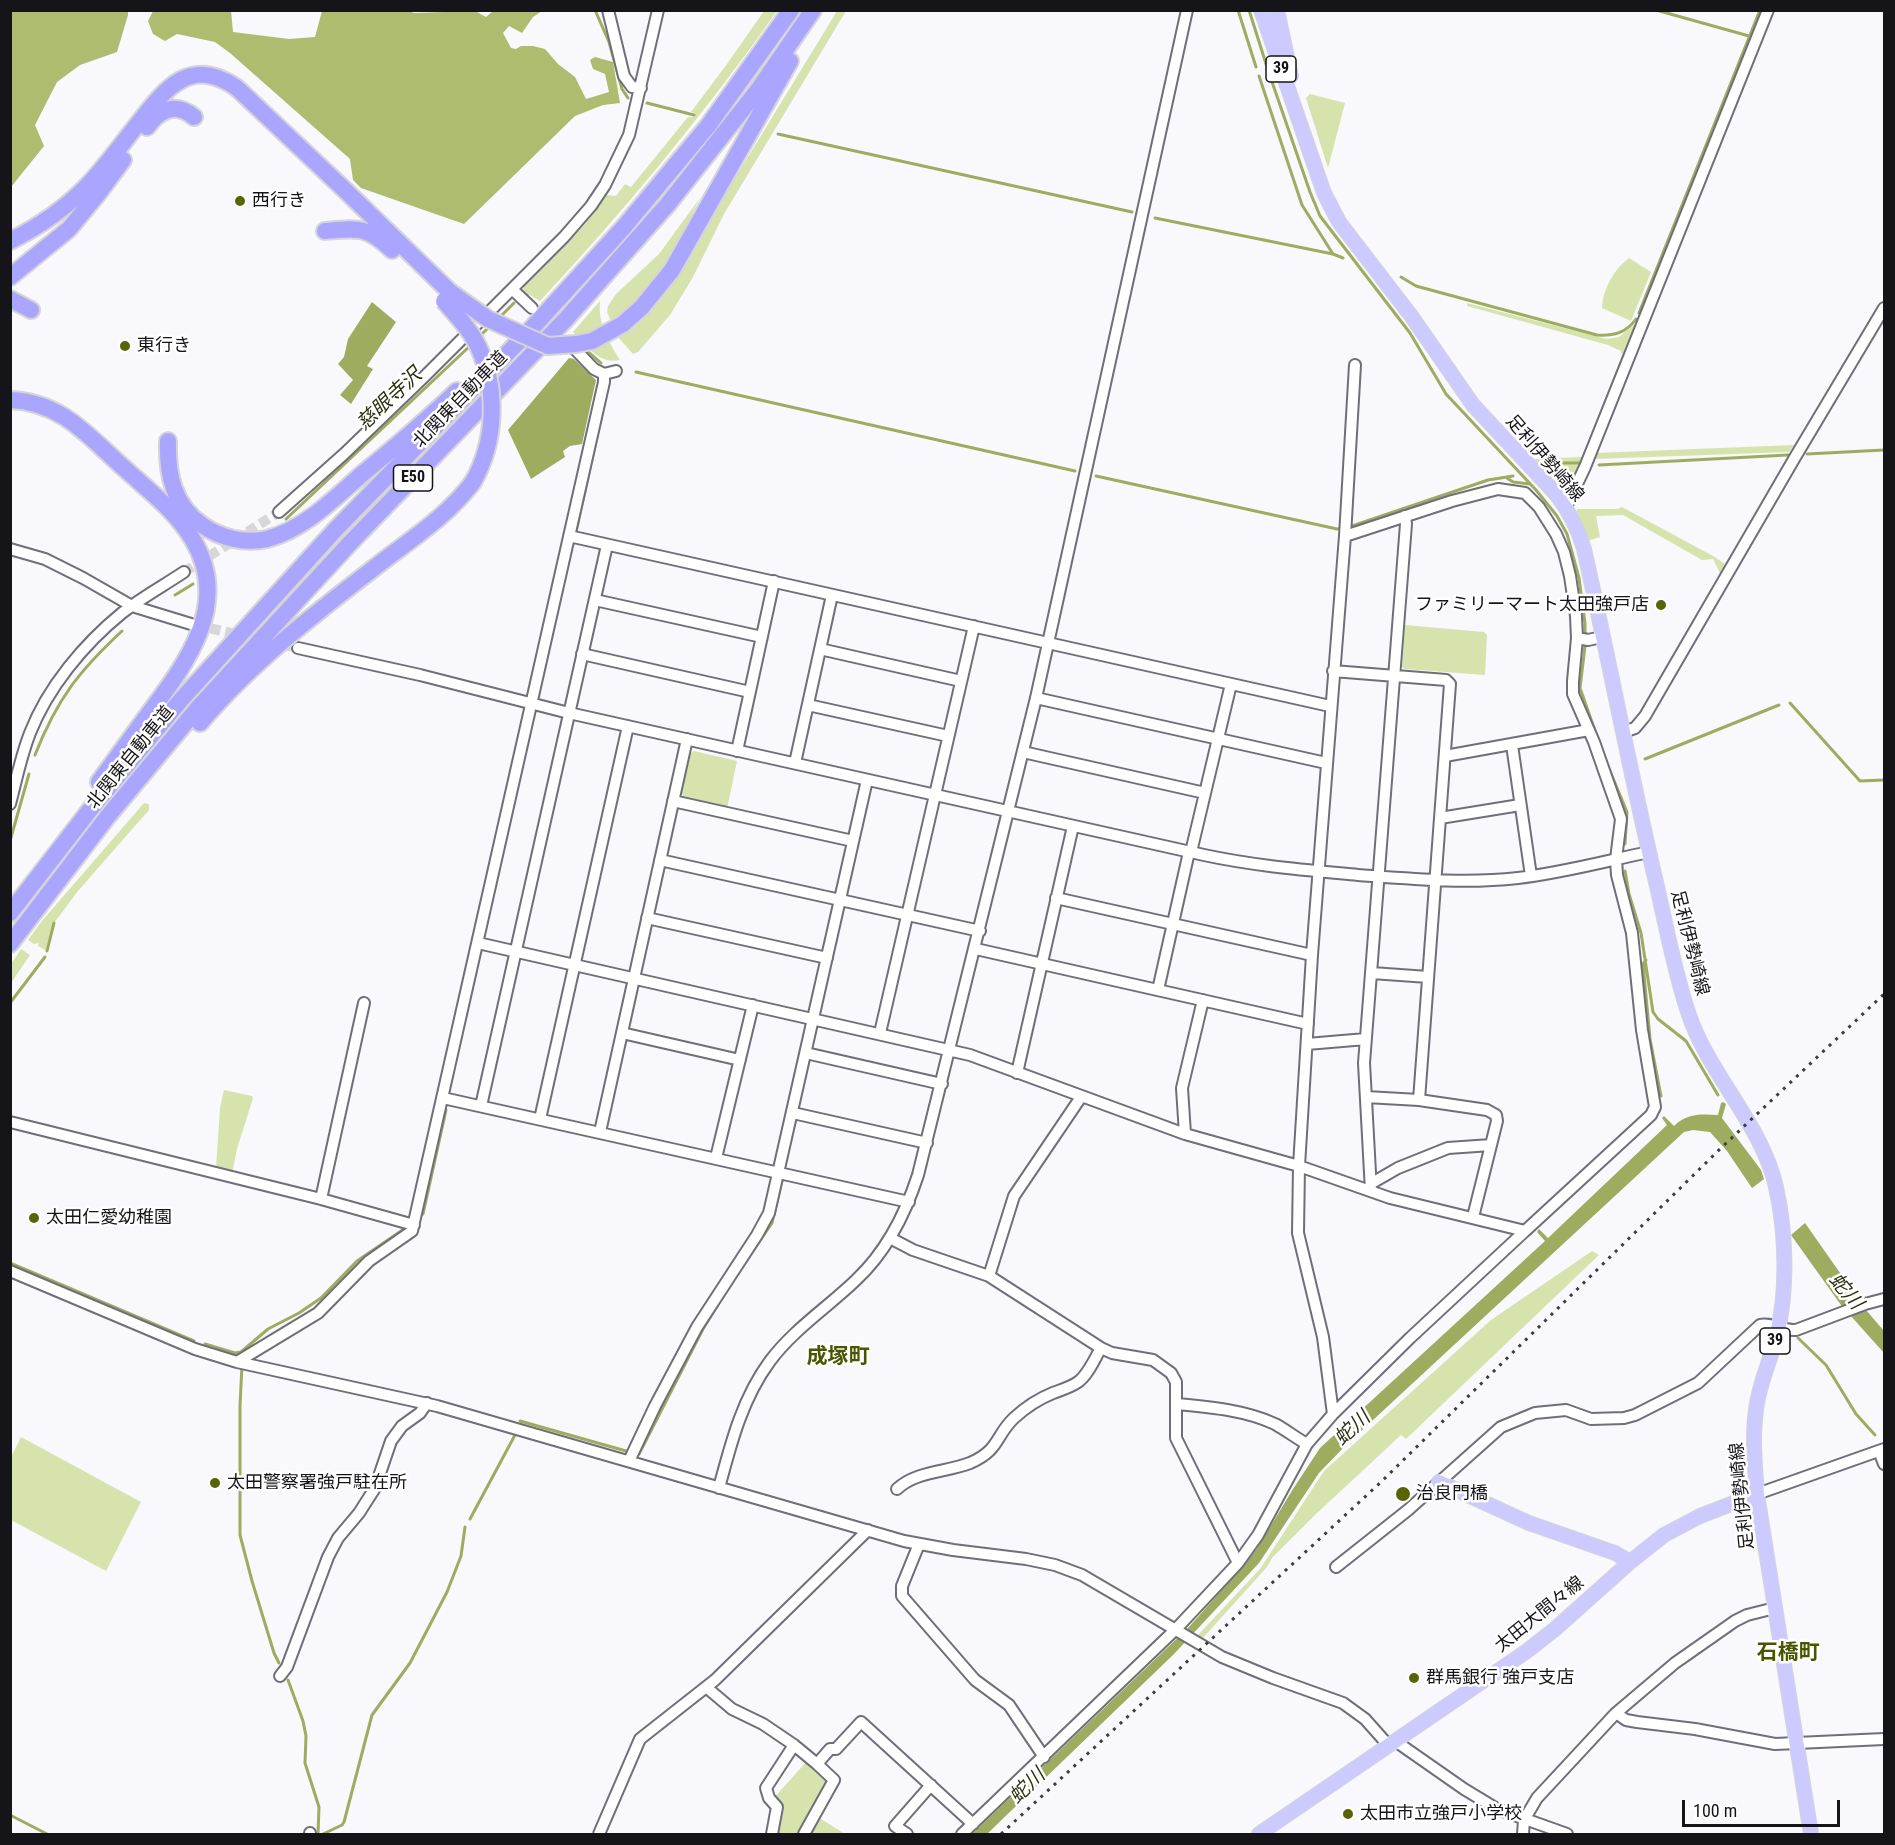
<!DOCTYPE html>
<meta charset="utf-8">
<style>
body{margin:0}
#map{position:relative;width:1895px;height:1845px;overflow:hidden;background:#f8f8fd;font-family:"Roboto Condensed",sans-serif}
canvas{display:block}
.frame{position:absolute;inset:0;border:12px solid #151519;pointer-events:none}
.scale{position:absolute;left:1682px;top:1800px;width:158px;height:27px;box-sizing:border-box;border:3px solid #151519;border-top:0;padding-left:8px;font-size:18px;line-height:21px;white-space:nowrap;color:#151519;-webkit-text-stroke:4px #fff;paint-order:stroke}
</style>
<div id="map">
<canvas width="1895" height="1845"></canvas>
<div class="frame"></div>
<div class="scale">100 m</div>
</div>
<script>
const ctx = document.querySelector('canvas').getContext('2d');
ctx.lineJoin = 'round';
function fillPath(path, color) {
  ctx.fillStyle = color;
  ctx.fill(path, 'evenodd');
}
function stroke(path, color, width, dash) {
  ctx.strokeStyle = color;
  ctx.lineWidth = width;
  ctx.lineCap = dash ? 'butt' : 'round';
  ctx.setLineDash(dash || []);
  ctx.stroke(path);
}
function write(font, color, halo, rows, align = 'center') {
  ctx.font = font + ' "Roboto Condensed","Noto Sans JP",sans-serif';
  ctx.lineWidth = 5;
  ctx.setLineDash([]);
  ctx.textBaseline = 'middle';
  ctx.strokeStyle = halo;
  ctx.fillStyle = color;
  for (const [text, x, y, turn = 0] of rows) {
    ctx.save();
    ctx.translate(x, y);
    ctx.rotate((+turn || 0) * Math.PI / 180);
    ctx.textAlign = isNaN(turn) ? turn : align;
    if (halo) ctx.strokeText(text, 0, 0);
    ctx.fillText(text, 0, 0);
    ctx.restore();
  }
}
const green = new Path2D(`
 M764 11H777C705 113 626 209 540 301L530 295 527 297 523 292 524 286 586 223 607 195 616 196 625 184 631 187 688 117H693L695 113 691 112 727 64Z
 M837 11H846L724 214 693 277 670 315 638 352 633 354 617 336 607 312 608 306 616 294 659 254 700 198 685 228V235L653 285 618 321 626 333 634 328 660 301Z
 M1310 94 1345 103 1328 168 1306 98Z
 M1629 258 1651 272 1631 321 1602 308C1603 289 1614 269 1629 258Z
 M600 301C598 325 608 340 620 360 599 365 586 345 573 332Z
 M1467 303 1607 339 1619 337 1636 323H1638L1568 499 1534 459 1582 457 1622 355 1621 351 1608 345 1467 306Z
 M1794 445 1789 452 1594 459 1596 453Z
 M1622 507 1713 556 1725 564 1720 573 1713 559 1702 560 1623 515 1596 516 1600 537 1587 541 1576 512 1577 509H1617Z
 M1405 625 1484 632 1487 635 1485 675 1405 669 1402 667Z
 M694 751 737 761 727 809 685 799 681 792 691 753Z
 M144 803 149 804V810L78 891 54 923 47 951 38 946 39 943 34 944 28 940 41 922Z
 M21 949 30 955 11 983V964Z
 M224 1090 252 1096 253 1098 237 1149 232 1173 216 1168 220 1108Z
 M1592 1251 1599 1255 1406 1439 1401 1435 1316 1514 1272 1558 1267 1567 1202 1639 1197 1636 1260 1569 1324 1471 1491 1320Z
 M21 1437 141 1502 106 1571 11 1520V1457Z
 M808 1760 831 1780 802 1834H774L773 1799Z
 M818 1817 845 1834H807Z`);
const forest = new Path2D(`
 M11 10H128V15L117 52 80 65 57 82 35 125 44 146 11 187Z
 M409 11 414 13 475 11 486 17 493 11H542L533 17 522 33 509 26 503 33 511 48 516 49 521 46H533L545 49 558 64 575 77 586 99 609 92 605 74 593 69 590 60 595 57 613 62 620 103 603 105 575 116 464 224 361 188 353 180 350 159 230 53 215 42 177 34 165 41 153 34 148 21 153 11H231L233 32 289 39 315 37 322 11Z`);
const water = new Path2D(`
 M372 302 396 322 367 366 373 369 351 404 340 395 353 380 338 364 344 357 348 339Z
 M569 358 574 359 596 380 582 444 570 446 563 451 565 457 531 479 508 430Z
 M1723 1102 1726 1104 1722 1118 1761 1170 1764 1179 1752 1188 1727 1151 1710 1132 1693 1130 1684 1132 1346 1445 1319 1473 1259 1563 1174 1654 987 1834H972L1188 1628 1245 1564 1258 1547 1293 1489 1320 1448 1545 1241 1537 1232 1539 1229 1548 1238 1667 1125 1662 1118 1664 1116 1674 1126C1687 1113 1701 1114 1718 1115L1721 1103Z
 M1805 1223 1866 1310 1884 1331V1353L1841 1305 1791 1235Z`);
const stream = new Path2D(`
 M595 10 609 42 622 89 628 98
 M1238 10 1256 67
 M1249 10 1267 67
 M1656 10 1749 36
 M1259 76 1302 205 1333 254
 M1270 76 1310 192 1320 216 1410 333 1446 394 1536 490 1557 516 1567 534 1579 578 1585 623V646L1580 688 1606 762
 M647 103 694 115
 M778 134 1132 212
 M1155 218 1333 254 1343 258
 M1401 277 1416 286 1597 335C1614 336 1626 333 1636 319
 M1639 313 1760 10
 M499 318 514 303
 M480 336 490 326
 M584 348 601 363
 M636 372 1075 471
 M1807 454 1884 450
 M1543 463H1580
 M1599 465 1788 455
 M1096 476 1337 529 1352 526 1488 480 1513 476
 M1507 478 1513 482 1530 484
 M286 519 471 345
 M576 532 604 405
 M175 595 193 584
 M1790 703 1860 781 1884 780
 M35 755C57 699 79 671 122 631
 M1645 759 1779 705
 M1610 771 1627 812 1625 844
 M10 841 29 774
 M1625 871 1629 894 1641 933 1653 1012 1658 1019 1686 1041 1718 1095
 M47 951 54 923
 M1646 960 1643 964 1650 1039 1661 1096
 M10 1003 45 957
 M423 1214 446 1110
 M10 1263 194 1341
 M740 1270 772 1223 782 1181
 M1798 1338 1826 1365 1856 1414 1875 1435
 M205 1344 235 1353 241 1352 268 1329 299 1313 321 1298 357 1261 404 1229
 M242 1365 240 1406V1535L252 1581 274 1653 279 1663
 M520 1421 626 1451
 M639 1454 703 1329 725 1293
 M470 1519 515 1435
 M288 1680 303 1721 306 1736 305 1763 319 1807 318 1834
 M10 1815 47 1834
 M323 1834 342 1825 344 1822 372 1715 410 1663 447 1592 461 1556 465 1527`);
const minorTunnel = new Path2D(`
 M184 572 279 512
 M196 625 298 648`);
const minor = new Path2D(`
 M608 10 624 76 632 87 641 88
 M512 289 532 308
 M569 343 594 369 604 374 616 371
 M1566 507 1585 467 1768 10
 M279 512 344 454 426 375 564 237 591 206 605 185 629 135 658 10
 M569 536 1330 706
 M10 549 45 559 83 578 132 606 191 624
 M595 600 762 637
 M1577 638 1588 640 1602 637
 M298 648 420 675 569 713 1204 855C1255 866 1306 870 1358 875 1412 879 1465 884 1518 878 1562 873 1606 861 1649 852
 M820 649 961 681
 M582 654 750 692
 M1333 671 1446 680 1450 684 1419 1100
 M1036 698 1326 763
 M808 705 948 736
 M1623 732 1635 728 1645 716 1794 459 1884 308
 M1512 745 1531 876
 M737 751 774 581
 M1023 752 1205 793
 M1445 756 1589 730
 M795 763 832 595
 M673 801 853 841
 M10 804C16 781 21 756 30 733 48 687 84 644 122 613 141 598 163 586 184 572
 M1440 818 1520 805
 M1191 852 1231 684
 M660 860 980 931
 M1056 898 1312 955
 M647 918 827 958
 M478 943 970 1055 1185 1134 1299 1166 1390 1198 1525 1231 1651 1115 1655 1107 1642 1030 1632 933 1617 875 1616 859 1621 819 1594 742 1573 694V681L1577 638 1576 616 1570 576 1564 552 1556 534 1539 507 1525 493 1498 489 1452 501 1345 536
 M976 949 1308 1024
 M1372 973 1428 977
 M1158 990 1189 852
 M622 1033 740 1060
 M880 1033 974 626
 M1307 1044 1366 1039
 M806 1053 942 1084
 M1017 1073 1073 826
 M1366 1097 1419 1100 1487 1110 1496 1115 1497 1121 1473 1217
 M443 1098 909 1202
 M481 1106 607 545
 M793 1113 927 1143
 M540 1119 628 726
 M10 1122 321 1199 414 1225
 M600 1132 687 739
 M1185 1134 1182 1088 1203 1000
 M716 1158 753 1005
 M1372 1183 1398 1168 1448 1148 1491 1145
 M1371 1191 1364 1063 1406 524 1405 516
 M321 1199 364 1003
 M890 1238 913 1250 989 1276 1101 1348 1112 1353 1153 1360 1171 1373 1176 1382V1438L1238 1563
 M10 1271 195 1349 237 1362 437 1406 904 1541 953 1550 1026 1559 1055 1565 1082 1575 1222 1657 1273 1678 1343 1703 1365 1719 1389 1746
 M989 1276 1014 1196 1081 1097
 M237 1362 318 1313 369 1261 412 1231 604 382V374
 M1177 1404C1209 1407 1245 1410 1275 1424 1286 1430 1296 1438 1307 1444
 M1333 1414 1323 1337 1298 1233 1299 1166 1312 955 1345 536 1355 365
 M1879 1451 1884 1464
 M629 1461 655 1406 697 1327 757 1235 769 1213 867 780
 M719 1488C731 1443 742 1399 770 1361 794 1329 827 1308 856 1280 887 1251 905 1215 918 1175L1036 698 1187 10
 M897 1489C916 1471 947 1472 970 1463 1000 1450 995 1436 1014 1418 1026 1407 1038 1399 1053 1393 1061 1390 1071 1387 1078 1382 1088 1375 1095 1358 1101 1348
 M1757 1494 1884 1449
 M919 1544 902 1586V1596L975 1680 1009 1705 1044 1757
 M1336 1567 1408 1510 1501 1427 1535 1413 1566 1410 1591 1419 1624 1418 1635 1415 1698 1383 1760 1325C1770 1322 1783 1331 1796 1330L1865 1304 1884 1299
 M280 1676 287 1667 328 1557 338 1538 359 1513 375 1488 391 1441 402 1426 420 1413 427 1403
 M706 1687 732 1709 763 1724 794 1745
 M1616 1713 1626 1720 1637 1722 1695 1729 1775 1744 1884 1739
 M1397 1740 1401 1745 1464 1789 1497 1809 1567 1834
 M310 1834V1833
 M599 1834 640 1739 715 1680 868 1530
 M772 1834 777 1807 769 1798 766 1788 794 1745 817 1764
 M804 1834 834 1780 817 1764 830 1749H836L861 1722 973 1824
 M907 1834 895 1826 931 1785
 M962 1834 1176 1629 1238 1563 1258 1535 1307 1444 1333 1414 1410 1338 1525 1231
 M1523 1834 1524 1820 1537 1798 1616 1713 1675 1663 1735 1621 1747 1615 1775 1608`);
const major = new Path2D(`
 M1261 10 1324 193 1339 222 1412 317 1473 405 1556 494C1569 511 1578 528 1584 549 1609 660 1630 772 1656 882 1666 925 1674 970 1688 1012 1708 1074 1762 1124 1776 1187 1786 1232 1788 1290 1777 1334 1771 1360 1759 1383 1756 1410 1752 1438 1755 1466 1757 1494L1811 1834
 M1277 10 1291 76
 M1439 1482 1529 1523 1615 1553 1630 1562
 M1259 1834 1527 1651 1555 1629 1630 1562 1664 1535 1700 1516 1757 1494`);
const highway = new Path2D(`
 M147 127C160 109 176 102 194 117
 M325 231C358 228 367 226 392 250
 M10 241C40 226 65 209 88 185 106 166 121 145 137 125 165 89 190 55 237 88L347 192 450 292
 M10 277 69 229 97 195 123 160
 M10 299 31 310
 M623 324 642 307 672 270 790 61
 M10 400C62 402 88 436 124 468 148 490 176 511 193 540 232 605 185 665 147 716 131 738 115 760 99 782
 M168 441C167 474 173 505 202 525 220 538 245 544 267 539 303 530 334 499 361 475 394 448 426 421 457 391
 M200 723C250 664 313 615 374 568 408 541 446 518 473 482
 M10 913 89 811 180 701 336 529 533 327 624 227 708 126 791 10
 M10 944 108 816 197 709 351 542 566 319 668 204 758 90 813 10`);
const rail = new Path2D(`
 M1001 1834 1381 1482 1720 1149 1884 994`);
const highwayBridge = new Path2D(`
 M450 292 488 319 548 346 576 344 592 341 623 324
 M444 301C456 315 470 329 478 346 498 389 496 441 473 482`);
const markers = [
 [240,201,6,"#586406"],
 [125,346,6,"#586406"],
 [1661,605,6,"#586406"],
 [34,1218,6,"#586406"],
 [215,1483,6,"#586406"],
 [1403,1494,8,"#586406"],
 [1414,1678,6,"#586406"],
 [1348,1814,6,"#586406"]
];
const shields = [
 [1281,69,30],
 [413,478,39],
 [1775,1341,30]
];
const shieldNames = [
 ["39",1281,69],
 ["E50",413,478],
 ["39",1775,1341]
];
const poiNames = [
 ["西行き",252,201],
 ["東行き",137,346],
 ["ファミリーマート太田強戸店",1649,605,"right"],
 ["太田仁愛幼稚園",46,1218],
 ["太田警察署強戸駐在所",227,1483],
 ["治良門橋",1416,1494],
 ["群馬銀行 強戸支店",1426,1678],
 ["太田市立強戸小学校",1360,1814]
];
const streetNames = [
 ["北関東自動車道",461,400,-46],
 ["足利伊勢崎線",1544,459,49],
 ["北関東自動車道",131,758,-51],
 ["足利伊勢崎線",1689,943,76],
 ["足利伊勢崎線",1743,1496,-96],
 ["太田大間々線",1540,1615,-39]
];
const waterNames = [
 ["慈眼寺沢",390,400,-43],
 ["蛇川",1845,1292,50],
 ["蛇川",1353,1429,-43],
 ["蛇川",1028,1787,-44]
];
const quarterNames = [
 ["成塚町",838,1358],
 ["石橋町",1788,1654]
];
fillPath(green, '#d7e3ac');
fillPath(forest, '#adbc6e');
fillPath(water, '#9dac5e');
stroke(stream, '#9dac5e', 3);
stroke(minorTunnel, '#d6d6db', 10, [10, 5]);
stroke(minor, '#6f6f7a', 14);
stroke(major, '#d5d5d6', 16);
stroke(highway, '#d5d5d6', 20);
stroke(minor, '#fff', 10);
stroke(major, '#cccaff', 14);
stroke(highway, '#aaa6ff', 16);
stroke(rail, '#3e3e42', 3, [3, 6]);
stroke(highwayBridge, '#d5d5d6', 20, []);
stroke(highwayBridge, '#aaa6ff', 16);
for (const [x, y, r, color] of markers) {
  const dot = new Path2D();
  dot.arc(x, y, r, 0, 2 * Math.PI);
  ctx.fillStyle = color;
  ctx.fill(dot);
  stroke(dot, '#fff', 2);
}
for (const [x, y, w] of shields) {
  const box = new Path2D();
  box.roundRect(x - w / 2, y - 13, w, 26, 4.5);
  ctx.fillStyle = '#fff';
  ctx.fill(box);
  stroke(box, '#151519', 1.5);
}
write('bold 16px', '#151519', null, shieldNames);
write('18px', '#151519', '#fff', poiNames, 'left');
write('18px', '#151519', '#fff', streetNames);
write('italic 20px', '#2c3210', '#fff', waterNames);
write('bold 21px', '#4a5500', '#fff', quarterNames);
</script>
